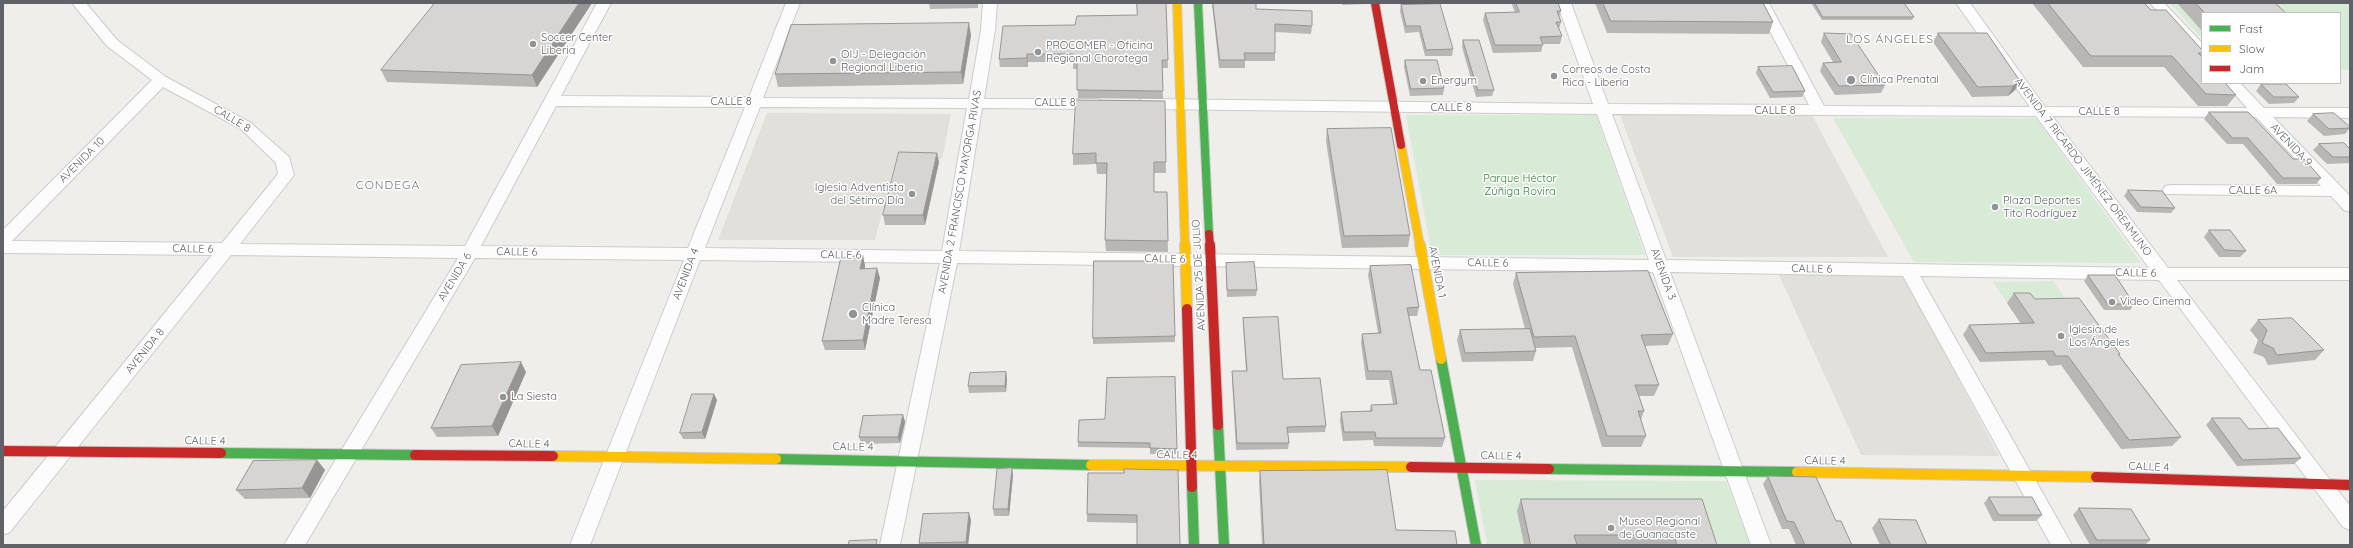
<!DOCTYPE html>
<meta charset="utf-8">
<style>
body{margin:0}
#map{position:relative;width:2353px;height:548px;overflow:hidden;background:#efeeea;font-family:Quicksand,sans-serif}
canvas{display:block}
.frame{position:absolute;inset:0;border:4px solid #5f6368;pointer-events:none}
.legend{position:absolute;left:2201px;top:12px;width:140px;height:72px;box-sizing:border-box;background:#fff;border:1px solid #bfc1c3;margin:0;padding:5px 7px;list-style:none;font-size:12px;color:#5f6368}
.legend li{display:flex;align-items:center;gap:8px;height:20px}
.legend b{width:20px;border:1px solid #bfc1c3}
</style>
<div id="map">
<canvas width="2353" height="548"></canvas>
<div class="frame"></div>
<ul class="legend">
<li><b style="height:5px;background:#4caf50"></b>Fast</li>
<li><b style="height:5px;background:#ffc107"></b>Slow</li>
<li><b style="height:5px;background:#c62828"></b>Jam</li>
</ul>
</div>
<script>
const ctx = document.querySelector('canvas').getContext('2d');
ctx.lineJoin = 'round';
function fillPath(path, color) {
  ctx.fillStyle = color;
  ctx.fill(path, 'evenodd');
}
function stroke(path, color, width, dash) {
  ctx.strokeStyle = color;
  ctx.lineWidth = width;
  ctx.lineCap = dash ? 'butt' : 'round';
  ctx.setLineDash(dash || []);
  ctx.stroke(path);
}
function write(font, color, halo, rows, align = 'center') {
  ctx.font = font + ' Quicksand,sans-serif';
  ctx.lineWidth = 3;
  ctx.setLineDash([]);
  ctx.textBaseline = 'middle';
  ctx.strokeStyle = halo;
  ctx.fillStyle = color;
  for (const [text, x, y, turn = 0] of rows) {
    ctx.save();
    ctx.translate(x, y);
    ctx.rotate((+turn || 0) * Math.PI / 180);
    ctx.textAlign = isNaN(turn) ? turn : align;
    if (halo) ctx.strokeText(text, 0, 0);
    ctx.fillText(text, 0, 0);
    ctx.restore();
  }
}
const education = new Path2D(`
 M767 113 951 114 942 159H896L875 240H718Z
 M1620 115H1812L1888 257H1673Z
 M1903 274 1999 456 1861 455 1779 275Z`);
const green = new Path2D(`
 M2170 3H2177L2202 31V39Z
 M2255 3H2347L2350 5V70H2340V13H2265Z
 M1406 115H1596L1645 255H1432Z
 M1833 118H2036L2141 263 1914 262Z
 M2053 281 2072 307 2007 303 1993 282Z
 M1475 480 1726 481 1750 545H1707L1517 511 1524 545H1487Z`);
const street = new Path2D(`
 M72 3H86L117 40 166 77 251 123 289 157 294 175 240 244 465 246 597 3H611L561 96 749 97 786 3H800L763 98 969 99 981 30 983 3H997L995 30 984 99H1098L1105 104 1098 109 982 108 959 251 1649 260 1597 114 1142 109 1135 104 1142 99 1593 104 1557 3H1571L1608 104 1809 105 1755 3H1769L1824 106 2030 107 1956 3H1970L2045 107 2247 108 2225 83H2240L2264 108H2350V118L2273 117 2350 196V212L2344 210 2331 196 2165 194 2163 190 2165 186 2171 185 2321 186 2256 117 2052 116 2168 268H2350V280H2177L2350 506V530L2343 527 2159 280 1920 276 2072 545H2051L1903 276 1670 272 1771 545H1751L1653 272 957 263 900 545H880L940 263 700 260 590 545H570L684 260 475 258 305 545H284L458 258 231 255 10 532 3 535V511L212 255 3 253V230L152 80 107 46ZM163 87 241 129 276 163 278 174 222 243 12 241ZM556 106 745 107 688 248 481 246ZM760 107 967 108 942 251 705 248ZM1612 114 2036 116 2149 268 1666 260Z
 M2150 3H2164L2202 43V55L2197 54Z`);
const fastFar1 = new Path2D(`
 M1198 3 1209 234`);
const fast = new Path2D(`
 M1441 359 1476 545
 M1218 425 1224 545
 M221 453 415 455
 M776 459 1091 465
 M1549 469 1797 472
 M1192 487 1194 545`);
const slowFar1 = new Path2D(`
 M1177 3 1185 246
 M1401 145 1420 246`);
const slow = new Path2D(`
 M1185 245 1187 309
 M1420 245 1441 359
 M553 456 776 459
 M1091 465 1411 467
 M1797 472 2096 477`);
const jamFar1 = new Path2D(`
 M1375 3 1401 145
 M1209 234 1210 246`);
const jam = new Path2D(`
 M1210 245 1218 425
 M1187 309 1192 487
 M3 451 221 453
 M415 455 553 456
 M1411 467 1549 469
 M2096 477 2350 485`);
const wall = new Path2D(`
 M592 3 537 87 387 82 381 70Z
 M929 3H978V8L930 9Z
 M1166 3 1168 68H1162L1163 99 1078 98 1077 69H1073V62H1028V67H1000L999 59 1075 25 1137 15Z
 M1212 3H1256V9L1312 26 1311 34 1275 32V61H1245V68H1219Z
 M1342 3H1366L1365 4 1342 5Z
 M1513 3H1558L1561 11 1559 17 1561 22 1559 29 1562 36 1560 44H1543L1541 52 1493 53 1483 20 1485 13 1515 12 1512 5Z
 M1595 3H1763L1773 22 1769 34 1607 33Z
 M1811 3H1904L1914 17 1912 20H1822Z
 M2032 3H2144L2151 10 2202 50 2201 57 2236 95 2227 106H2198L2164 67H2083Z
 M2177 3H2275L2286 13H2202V31Z
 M1401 5 1453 49 1452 56H1425L1419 32 1405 33 1400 11Z
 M1824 33 1885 85 1881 93 1835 95 1820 71 1823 63 1833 62 1821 42Z
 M1938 33 2020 81 2015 90 2008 96 1972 97 1933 42Z
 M971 35 963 84 778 87 775 74Z
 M1463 40 1494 90 1492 96 1476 97 1462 47Z
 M1405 60 1444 88 1443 95 1410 96 1404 67Z
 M1758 67 1805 91 1802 97 1770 98 1756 73Z
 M2261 84 2299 97 2294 103 2269 104 2256 91Z
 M1165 101 1166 173H1154V192H1167L1168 252 1106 251 1105 240 1107 174H1097L1096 164 1073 165V154Z
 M2209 112 2293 159 2321 178 2316 184H2277L2243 144H2227L2204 119Z
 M2313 114 2350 127V128L2345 134 2324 136 2307 121Z
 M1327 129 1410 235 1408 247 1342 248 1326 141Z
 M2319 144 2350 149V163L2327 164 2313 150Z
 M939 162 925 225H885L883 215Z
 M2128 190 2175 208 2171 213 2137 212 2124 196Z
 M2209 230 2246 251 2240 257H2219L2204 237Z
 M863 256 865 266V269L880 278 865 350H825L822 341Z
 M1226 263 1257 290 1256 296 1227 297 1226 269Z
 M1370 266 1419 307 1417 316H1409L1420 370 1445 438 1442 447 1374 446 1373 440 1343 441 1340 421 1341 412 1370 411 1371 405 1393 404 1389 380H1366L1361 343 1362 334 1378 333 1368 275Z
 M1516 273 1673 334 1668 345 1645 346 1659 385 1654 396H1639L1644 411 1641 420 1646 436 1641 447H1602L1572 347 1535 348 1536 351 1533 361 1462 362 1457 340 1460 330 1525 329 1513 284Z
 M2088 275 2134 304 2130 310H2104L2084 281Z
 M2014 293 2035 299 2120 354 2119 355 2181 437 2172 446 2121 449 2061 365 2049 366 2045 360 1980 362 1963 335 1969 325 2021 324 2007 303Z
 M1243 318 1283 379 1326 426 1325 432 1288 433 1289 443 1288 449 1236 450 1232 378V371H1246L1243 324Z
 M2258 320 2324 350 2315 360 2268 365 2264 357 2253 353 2258 340 2250 330Z
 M1175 336V342L1093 344V338Z
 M526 372 498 436 437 437 431 428Z
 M1006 372 1007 379 1006 392 969 393 968 386Z
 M1175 377 1177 454H1150V448L1078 447V442L1105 419Z
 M717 400 705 439H683L680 433Z
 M903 415 905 422 900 443 861 444 859 437Z
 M2212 418 2249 429 2301 458 2294 464 2237 466 2206 425Z
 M317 460 325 470 310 498 245 499 236 490Z
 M1260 471 1396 530 1457 545H1262L1259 482Z
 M1088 473 1180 545 1137 523 1087 522V514Z
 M1013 475 1009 516H994L993 509Z
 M1768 476 1836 521 1852 545H1796L1789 529H1782L1763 484Z
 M1989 497 2042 515 2036 521H1993L1984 503Z
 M1521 499 1717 545H1524L1517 511Z
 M2079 508 2150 540 2145 545H2090L2073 515Z
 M1879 519 1927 545H1880L1872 528Z
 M971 520 968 545H919V543Z`);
const shadedWall = new Path2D(`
 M579 3H592L537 87 532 75Z
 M969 23 971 35 963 84 961 72Z
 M1027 54 1028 62V67L1027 58Z
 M2020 81 2015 90 2008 96 2013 86Z
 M937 153 939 162 925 225 923 215Z
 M863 256 865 266 863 278 860 269Z
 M877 268 880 278 865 350 863 340Z
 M521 362 526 372 498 436 492 426Z
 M1006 372 1007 379 1006 392 1005 386Z
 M714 394 717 400 705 439 702 432Z
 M903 415 905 422 900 443 898 437Z
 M317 460 325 470 310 498 302 488Z
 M1012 468 1013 475 1009 516 1008 509Z
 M969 513 971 520 968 545H967L966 542Z`);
const building = new Path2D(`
 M435 3H579L532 75 381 70Z
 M1137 3H1166L1168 60H1162L1163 91 1077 90V61H1072L1073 54H1027V58L999 59 1003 26 1075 25 1077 16 1137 15Z
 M1213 3H1256V9L1312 11V26L1275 24V53H1244L1245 60H1220Z
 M1516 3H1558L1561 11H1557L1561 22H1556L1562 36 1540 37 1543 45H1495L1485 13 1519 12Z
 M1603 3H1763L1773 22 1611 21Z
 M1815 3H1904L1914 17H1823Z
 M2048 3H2144L2151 10H2166L2202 50V53H2198L2202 57V83H2225L2236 95 2206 94 2172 56H2091Z
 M2196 3H2275L2286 13H2205Z
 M1440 4 1453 49 1426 50 1420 26H1406L1401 5Z
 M969 23 961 72 775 74 791 25Z
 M1824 33 1851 34 1885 85 1839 86 1823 63 1841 62Z
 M1938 33H1987L2020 81 2013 86 1978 87Z
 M1463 40H1479L1494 90H1478Z
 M1405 60H1437L1444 88 1411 89Z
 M1792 66 1805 91 1773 92 1758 67Z
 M2261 84H2286L2299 97H2274Z
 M1076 100 1165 101 1166 162H1154V192H1167L1168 241 1105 240 1107 163H1096V153L1073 154Z
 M2209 112H2248L2293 159H2304L2321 178H2283L2248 138H2233Z
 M2334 113 2350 127V128L2329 129 2313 114Z
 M1391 128 1410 235 1344 236 1327 129Z
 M2344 143 2350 149V157H2333L2319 144Z
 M899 152 937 153 923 215H883Z
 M2128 190 2162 191 2175 208 2141 207Z
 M2209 230H2230L2246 251 2225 250Z
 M863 256 860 269 877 268 863 340 822 341 841 257Z
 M1094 261H1173L1175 336 1093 338Z
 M1254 262 1257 290H1227L1226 263Z
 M1411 265 1419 307 1407 308 1420 370H1431L1445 438H1376L1375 432H1344L1341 412 1372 411 1371 405 1397 404 1391 371H1368L1362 334 1381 333 1370 266Z
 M1648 271 1673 334 1641 335 1659 385H1635L1644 411H1638L1646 436H1607L1575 336 1534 337 1516 273Z
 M2088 275H2115L2134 304H2108Z
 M2014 293H2030L2035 299 2079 298 2120 354H2118L2181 437 2129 440 2068 356H2056L2053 351 1986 353 1969 325 2034 323Z
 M1278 317 1283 379 1320 378 1326 426 1287 427 1289 443H1237L1232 371H1247L1243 318Z
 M2292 318 2324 350 2277 355 2273 348 2262 343 2267 330 2258 320Z
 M1530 329 1536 351 1465 353 1460 330Z
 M521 362 492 426 431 428 461 365Z
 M1006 372 1005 386H968L970 373Z
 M1175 377 1177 449 1150 448V443L1078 442 1079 420 1105 419 1107 378Z
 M692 394H714L702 432 680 433Z
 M903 415 898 437H859L863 416Z
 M2212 418H2240L2249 429 2278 428 2301 458 2243 460Z
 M317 460 302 488 236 490 253 461Z
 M1012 468 1008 509H993L997 469Z
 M1124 469 1178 470 1180 545H1137V515L1087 514 1088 473H1124Z
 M1387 470 1396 530 1455 531 1457 545H1264L1260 471Z
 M1768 476 1816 477 1836 521H1841L1852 545H1805L1794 522 1787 521Z
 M1989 497H2032L2042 515H1999Z
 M1521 499H1702L1717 545H1677L1674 535H1574L1577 545H1531Z
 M2079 508 2131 509 2150 540H2097Z
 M969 513 966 542 919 543 923 514Z
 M1879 519 1916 520 1927 545H1891Z
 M877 540 876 545H848L849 541Z`);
const markers = [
 [533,44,4,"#919496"],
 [1038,52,4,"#919496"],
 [833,61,4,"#919496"],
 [1554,76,4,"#919496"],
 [1851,80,5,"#919496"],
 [1423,81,4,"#919496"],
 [912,194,4,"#919496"],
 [1995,207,4,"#919496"],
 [2112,302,4,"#919496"],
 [853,314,5,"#919496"],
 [2061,336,4,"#919496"],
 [503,397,4,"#919496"],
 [1611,528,4,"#919496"]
];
const poiNames = [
 ["Soccer Center",541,38],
 ["Liberia",541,51],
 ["PROCOMER - Oficina",1046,46],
 ["Regional Chorotega",1046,59],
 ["OIJ - Delegación",841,55],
 ["Regional Liberia",841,68],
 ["Correos de Costa",1562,70],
 ["Rica - Liberia",1562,83],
 ["Clínica Prenatal",1860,80],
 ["Energym",1431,81],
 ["Iglesia Adventista",904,188,"right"],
 ["del Sétimo Día",904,201,"right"],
 ["Plaza Deportes",2003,201],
 ["Tito Rodríguez",2003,214],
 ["Video Cinema",2120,302],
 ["Clínica",862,308],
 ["Madre Teresa",862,321],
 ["Iglesia de",2069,330],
 ["Los Ángeles",2069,343],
 ["La Siesta",511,397],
 ["Museo Regional",1619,522],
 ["de Guanacaste",1619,535]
];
const streetNames = [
 ["CALLE 8",731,102],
 ["CALLE 8",1055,103],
 ["CALLE 8",1451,108],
 ["CALLE 8",1775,111],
 ["CALLE 8",2099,112],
 ["CALLE 8",232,119,31],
 ["AVENIDA 9",2291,145,46],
 ["AVENIDA 10",82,160,-45],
 ["AVENIDA 7 RICARDO JIMÉNEZ OREAMUNO",2083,167,53],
 ["CALLE 6A",2253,191],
 ["AVENIDA 2 FRANCISCO MAYORGA RIVAS",960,192,-80],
 ["CALLE 6",193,249,1],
 ["CALLE 6",517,252,1],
 ["CALLE 6",841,255,1],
 ["CALLE 6",1165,259,1],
 ["CALLE 6",1488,263,1],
 ["CALLE 6",1812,269,1],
 ["AVENIDA 1",1437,272,79],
 ["CALLE 6",2136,273,1],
 ["AVENIDA 4",686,274,-69],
 ["AVENIDA 3",1663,274,70],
 ["AVENIDA 25 DE JULIO",1199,275,-93],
 ["AVENIDA 6",455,277,-59],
 ["AVENIDA 8",145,351,-51],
 ["CALLE 4",205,441,1],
 ["CALLE 4",529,444,1],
 ["CALLE 4",853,447,1],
 ["CALLE 4",1177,455,1],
 ["CALLE 4",1501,456,1],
 ["CALLE 4",1825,461,1],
 ["CALLE 4",2149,467,2]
];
const parkNames = [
 ["Parque Héctor",1520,179],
 ["Zúñiga Rovira",1520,192]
];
const neighbourhoodNames = [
 ["LOS ÁNGELES",1890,39],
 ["CONDEGA",388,185]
];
fillPath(education, '#e2e0da');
fillPath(green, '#d8ebd6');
stroke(street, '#cbcccc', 2);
stroke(fastFar1, '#cacacb', 10);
stroke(fast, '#cacacb', 12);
stroke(slowFar1, '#cacacb', 10);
stroke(slow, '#cacacb', 12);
stroke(jamFar1, '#cacacb', 10);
stroke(jam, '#cacacb', 12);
fillPath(street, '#fdfcfc');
stroke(fastFar1, '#4caf50', 8);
stroke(fast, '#4caf50', 10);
stroke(slowFar1, '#ffc107', 8);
stroke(slow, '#ffc107', 10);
stroke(jamFar1, '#c62828', 8);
stroke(jam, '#c62828', 10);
fillPath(wall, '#b8b7b5');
fillPath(shadedWall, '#969594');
fillPath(building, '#d6d5d3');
stroke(building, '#969594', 1);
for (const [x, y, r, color] of markers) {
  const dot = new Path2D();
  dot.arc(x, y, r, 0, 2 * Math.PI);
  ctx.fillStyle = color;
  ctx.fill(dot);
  stroke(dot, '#fff', 1.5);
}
write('11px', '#5f6368', '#fff', poiNames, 'left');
write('11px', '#5f6368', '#fff', streetNames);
write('11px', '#348238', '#fff', parkNames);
ctx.letterSpacing = '1px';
write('12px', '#70757a', '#fff', neighbourhoodNames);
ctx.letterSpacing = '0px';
</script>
